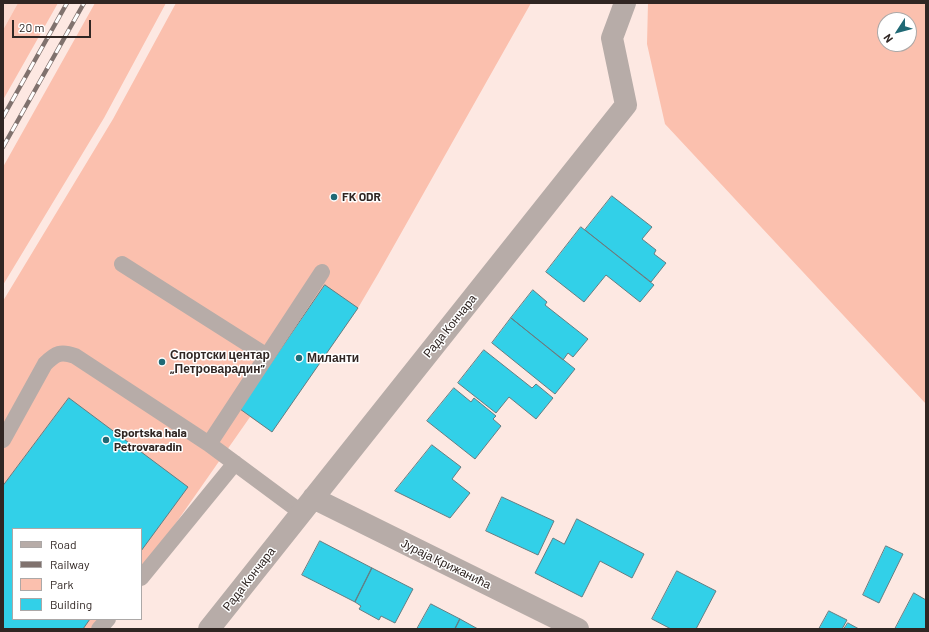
<!DOCTYPE html>
<meta charset="utf-8">
<style>
body{margin:0}
#map{position:relative;width:929px;height:632px;overflow:hidden;background:#fde8e2;font-family:Barlow,sans-serif}
canvas{display:block}
.frame{position:absolute;inset:0;border:4px solid #302623;pointer-events:none}
.legend{position:absolute;left:12px;top:528px;width:130px;height:92px;box-sizing:border-box;background:#fff;border:1px solid #aca8a7;margin:0;padding:5px 7px;list-style:none;font-size:12px;color:#302623}
.legend li{display:flex;align-items:center;gap:8px;height:20px}
.legend b{width:20px;border:1px solid #aca8a7}
.north{position:absolute;left:877px;top:12px;width:40px;height:40px;box-sizing:border-box;background:#fff;border:1px solid #aca8a7;border-radius:50%;rotate:234deg;font-size:11px;font-weight:700;line-height:16px;text-align:center;color:#302623}
.north::after{content:'';display:block;margin:auto;width:14px;height:18px;background:#206975;clip-path:polygon(50% 0,100% 100%,50% 72%,0 100%)}
.scale{position:absolute;left:12px;top:20px;width:79px;height:18px;box-sizing:border-box;border:2px solid #302623;border-top:0;padding-left:5px;font-size:12px;line-height:14px;white-space:nowrap;color:#302623;-webkit-text-stroke:3px #fff;paint-order:stroke}
</style>
<div id="map">
<canvas width="929" height="632"></canvas>
<div class="frame"></div>
<ul class="legend">
<li><b style="height:5px;background:#b7aca8"></b>Road</li>
<li><b style="height:5px;background:#80726e"></b>Railway</li>
<li><b style="height:11px;background:#fbc0ae"></b>Park</li>
<li><b style="height:11px;background:#32d0e8"></b>Building</li>
</ul>
<div class="north">N</div>
<div class="scale">20 m</div>
</div>
<script>
const ctx = document.querySelector('canvas').getContext('2d');
ctx.lineJoin = 'round';
function fillPath(path, color) {
  ctx.fillStyle = color;
  ctx.fill(path, 'evenodd');
}
function stroke(path, color, width, dash) {
  ctx.strokeStyle = color;
  ctx.lineWidth = width;
  ctx.lineCap = dash ? 'butt' : 'round';
  ctx.setLineDash(dash || []);
  ctx.stroke(path);
}
function write(font, color, halo, rows, align = 'center') {
  ctx.font = font + ' Barlow,sans-serif';
  ctx.lineWidth = 3;
  ctx.setLineDash([]);
  ctx.textBaseline = 'middle';
  ctx.strokeStyle = halo;
  ctx.fillStyle = color;
  for (const [text, x, y, turn = 0] of rows) {
    ctx.save();
    ctx.translate(x, y);
    ctx.rotate((+turn || 0) * Math.PI / 180);
    ctx.textAlign = isNaN(turn) ? turn : align;
    if (halo) ctx.strokeText(text, 0, 0);
    ctx.fillText(text, 0, 0);
    ctx.restore();
  }
}
const built = new Path2D(`
 M3 3H18L3 30Z`);
const green = new Path2D(`
 M18 3H58L3 100V30Z
 M95 3H166L104 118 3 285V167Z
 M176 3H531L378 274 358 308 272 432 250 417 141 573V529H13V619H108L101 629H3V301L113 119Z
 M648 3H926V404L665 124 647 44ZM885 20H909V44H885Z`);
const building = new Path2D(`
 M612 196 652 227 642 239 656 250 654 254 666 263 651 282 585 230Z
 M581 227 654 285 640 302 606 275 584 302 546 272Z
 M325 285 358 308 272 432 240 409Z
 M533 290 547 302 545 305 588 339 573 357 568 353 563 360 511 318Z
 M511 318 575 369 555 394 492 343Z
 M484 350 532 388 536 384 553 398 536 419 509 397 496 413 458 383Z
 M454 388 471 402 474 398 496 416 493 419 501 426 475 459 427 421Z
 M69 398 188 487 141 551V529H13V619H90L83 629H3V486Z
 M432 445 461 467 452 479 470 493 450 518 395 491Z
 M502 497 554 521 538 555 486 531Z
 M577 519 644 554 632 578 600 561 582 597 535 573 553 538 564 544Z
 M320 541 372 568 355 602 302 575Z
 M886 546 903 554 879 603 863 595Z
 M372 568 413 589 395 623 381 616 379 620 359 609 361 606 355 602Z
 M677 571 716 591 696 629H671L652 619Z
 M914 593 926 600V629H895Z
 M431 604 460 619 455 629H417Z
 M829 611 847 620 842 629H819Z
 M460 619 478 629H455Z
 M848 623 859 629H844Z`);
const lane = new Path2D(`
 M122 264 267 356
 M3 440 45 364C56 353 61 351 75 356L209 444 302 513
 M209 444 322 272
 M141 578 235 463
 M99 629 108 619`);
const street = new Path2D(`
 M313 498 578 629
 M209 629 626 105 612 38 625 3`);
const rail = new Path2D(`
 M3 117 67 3
 M3 147 84 3`);
const markers = [
 [334,197,4,"#206975"],
 [299,358,4,"#206975"],
 [162,362,4,"#206975"],
 [106,440,4,"#206975"]
];
const poiNames = [
 ["FK ODR",342,197],
 ["Спортски центар",170,355],
 ["„Петроварадин”",170,369],
 ["Миланти",307,358],
 ["Sportska hala",114,433],
 ["Petrovaradin",114,447]
];
const streetNames = [
 ["Рада Кончара",450,326,-51],
 ["Јураја Крижанића",446,564,26],
 ["Рада Кончара",249,579,-52]
];
fillPath(built, '#fbdacf');
fillPath(green, '#fbc0ae');
fillPath(building, '#32d0e8');
stroke(building, '#647d82', 1);
stroke(lane, '#b7aca8', 16);
stroke(street, '#b7aca8', 22);
stroke(rail, '#80726e', 4.5);
stroke(rail, '#fff', 3, [9]);
for (const [x, y, r, color] of markers) {
  const dot = new Path2D();
  dot.arc(x, y, r, 0, 2 * Math.PI);
  ctx.fillStyle = color;
  ctx.fill(dot);
  stroke(dot, '#fff', 1.5);
}
write('bold 12px', '#302623', '#fff', poiNames, 'left');
write('12px', '#302623', '#fff', streetNames);
</script>
